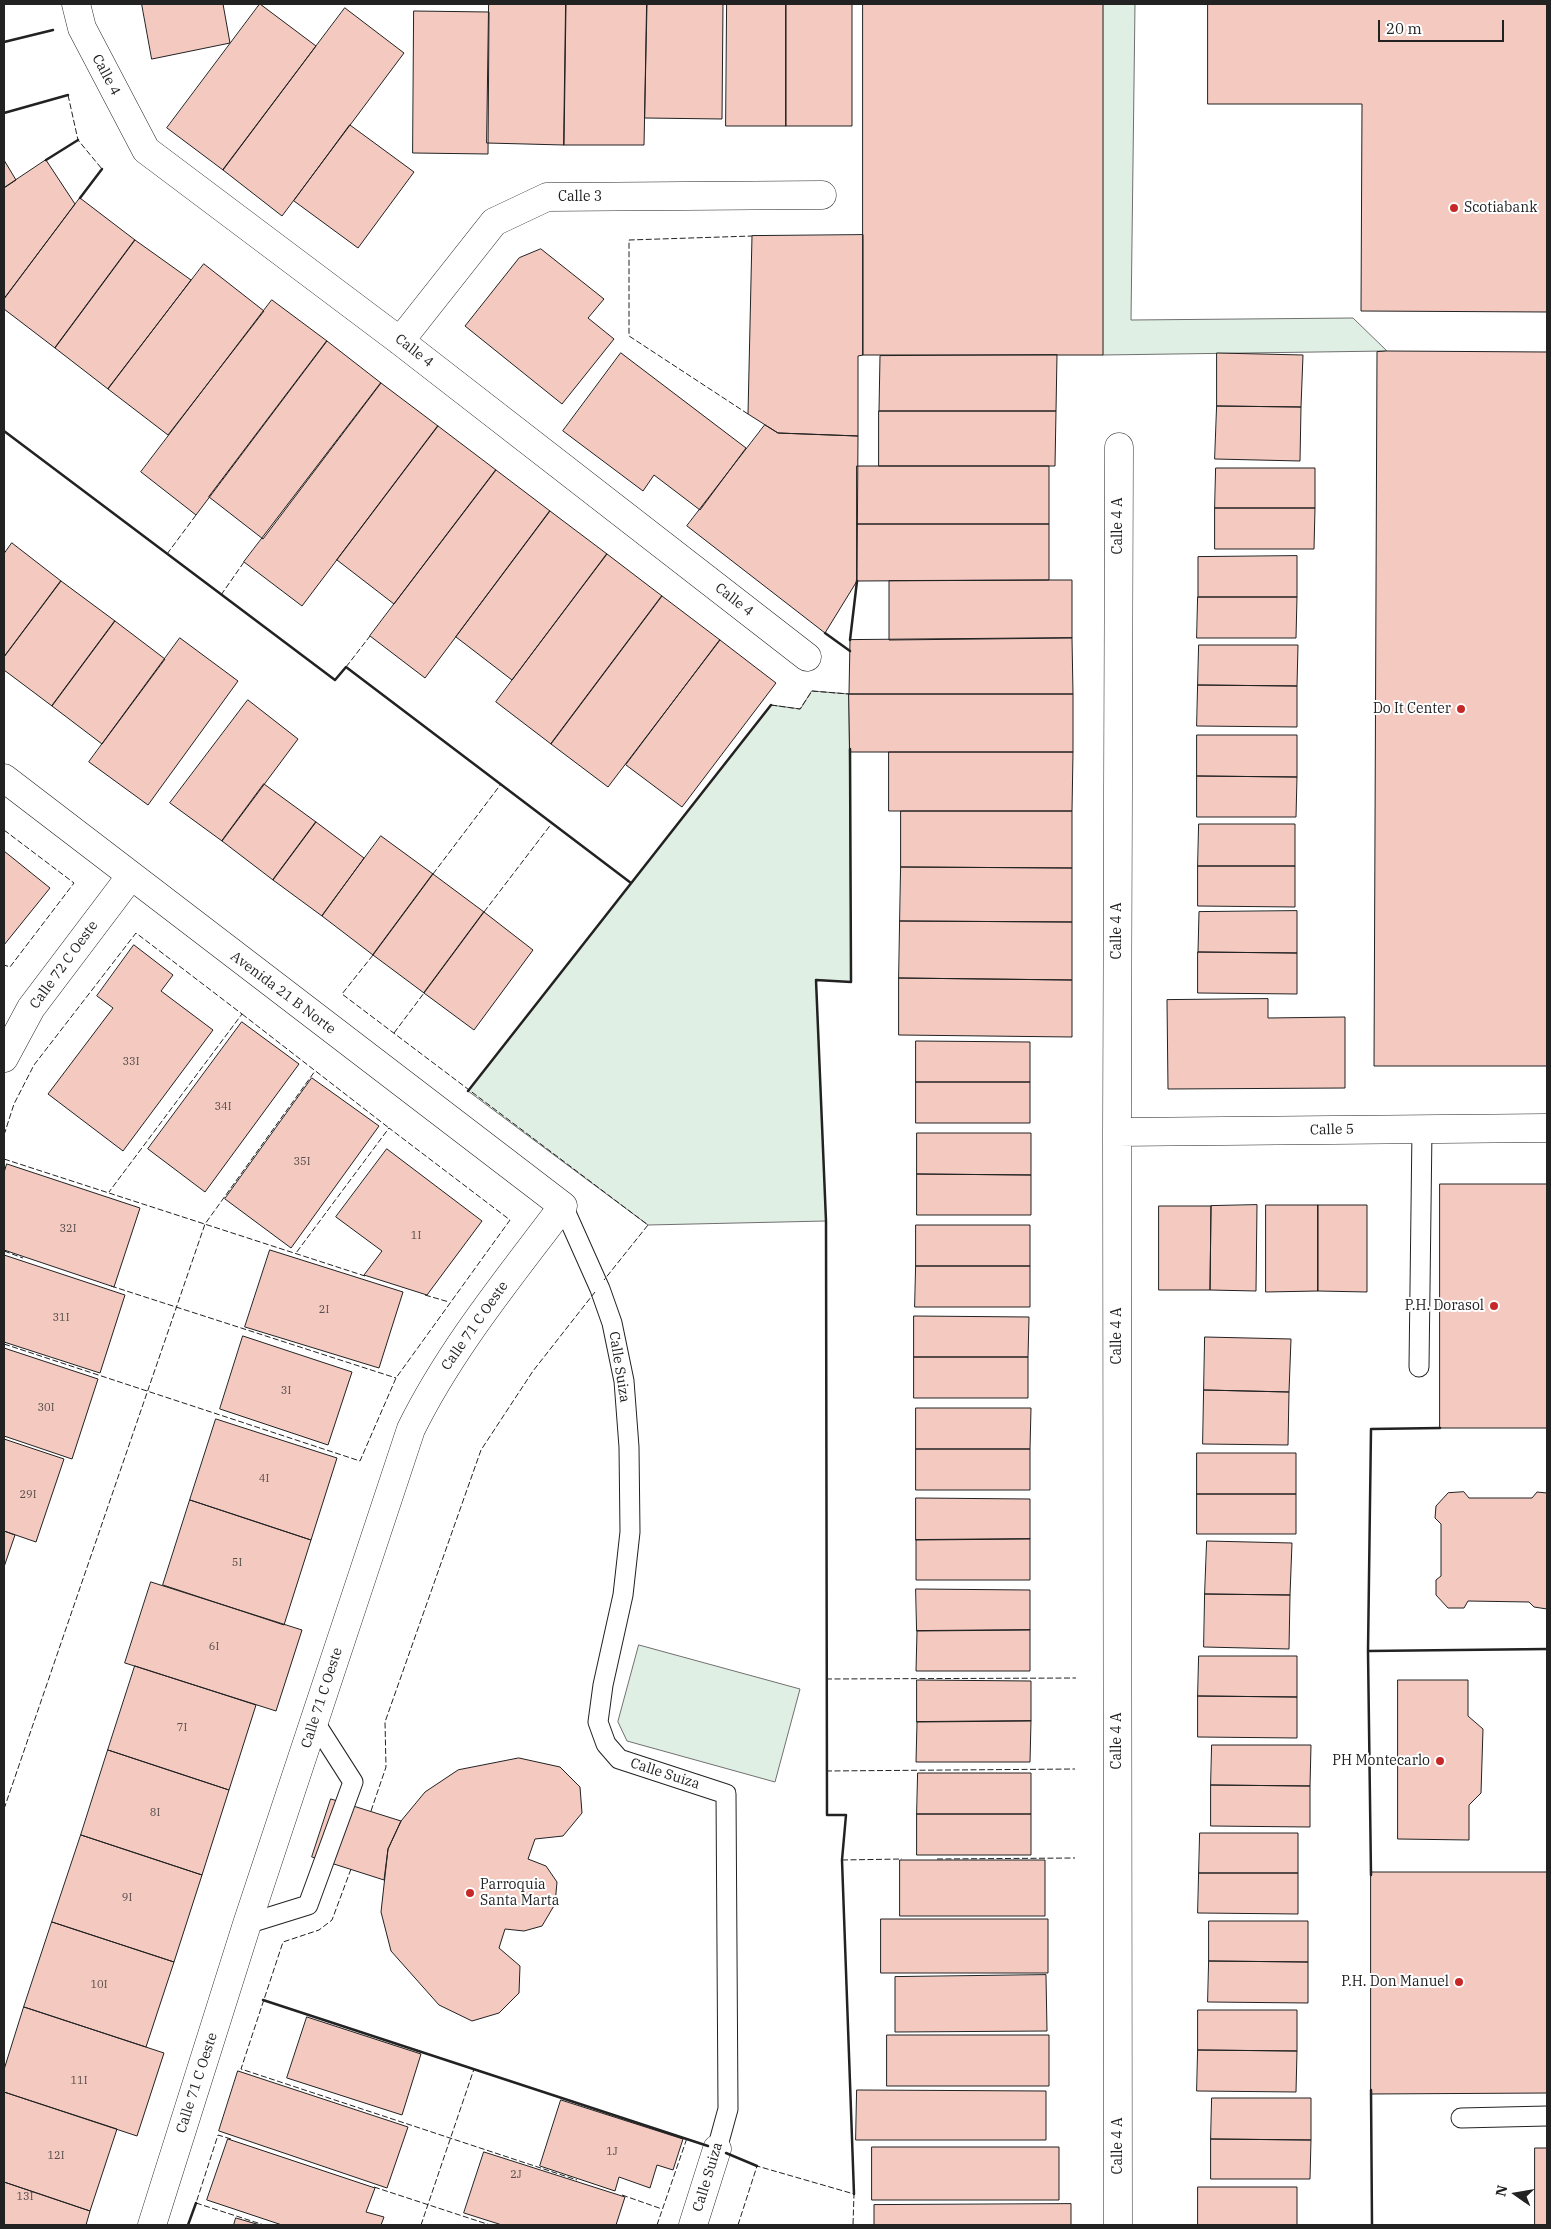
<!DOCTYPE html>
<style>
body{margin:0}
#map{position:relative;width:1551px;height:2229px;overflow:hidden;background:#fff;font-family:"IBM Plex Serif",serif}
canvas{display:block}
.frame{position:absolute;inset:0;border:5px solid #222;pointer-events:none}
.north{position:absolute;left:1491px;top:2169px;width:50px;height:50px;-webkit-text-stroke:4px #fff;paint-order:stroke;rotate:283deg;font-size:14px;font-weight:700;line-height:20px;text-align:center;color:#222}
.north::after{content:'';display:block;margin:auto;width:18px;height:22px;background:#222;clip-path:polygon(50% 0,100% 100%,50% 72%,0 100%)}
.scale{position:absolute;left:1378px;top:20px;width:126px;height:22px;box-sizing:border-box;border:2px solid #222;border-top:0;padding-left:6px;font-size:15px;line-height:18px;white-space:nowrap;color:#222;-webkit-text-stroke:4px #fff;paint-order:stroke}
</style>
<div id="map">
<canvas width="1551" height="2229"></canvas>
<div class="frame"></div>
<div class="north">N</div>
<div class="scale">20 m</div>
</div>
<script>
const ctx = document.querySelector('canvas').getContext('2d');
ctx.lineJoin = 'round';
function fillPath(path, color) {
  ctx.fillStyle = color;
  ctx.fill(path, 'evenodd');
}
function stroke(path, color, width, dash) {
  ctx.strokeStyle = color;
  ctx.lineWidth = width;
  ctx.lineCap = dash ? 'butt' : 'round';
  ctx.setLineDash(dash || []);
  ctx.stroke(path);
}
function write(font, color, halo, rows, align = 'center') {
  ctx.font = font + ' "IBM Plex Serif",serif';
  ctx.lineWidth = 4;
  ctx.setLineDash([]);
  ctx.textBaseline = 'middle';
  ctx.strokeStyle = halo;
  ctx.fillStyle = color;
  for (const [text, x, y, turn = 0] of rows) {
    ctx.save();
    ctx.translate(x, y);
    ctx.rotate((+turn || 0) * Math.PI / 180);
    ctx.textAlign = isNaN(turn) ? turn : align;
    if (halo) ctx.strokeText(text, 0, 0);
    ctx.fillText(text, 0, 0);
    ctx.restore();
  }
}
const green = new Path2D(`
 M1103 4H1135L1131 320 1353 318 1387 351 1103 355Z
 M812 691 849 694 851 982 816 980 826 1221 648 1225 468 1091 771 705 800 709Z
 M639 1645 800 1689 775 1782 627 1741 618 1722Z`);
const building = new Path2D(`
 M142 4H223L230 43 152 59Z
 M260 4 316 46 223 170 167 128Z
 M489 4H566L564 145 487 143Z
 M566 4H647L644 145H564Z
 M647 4H723L722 119 645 118Z
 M727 4H786V126H726Z
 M786 4H852V126H786Z
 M863 4H1103V355H863Z
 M1208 4H1547V312L1361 311 1362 104H1208Z
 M345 8 404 53 282 216 223 170Z
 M414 11 489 12 488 154 413 153Z
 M350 125 414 172 358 248 294 201Z
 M4 160 16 180 4 188Z
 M46 160 75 204 4 299V188Z
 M80 198 135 240 55 348 4 309V299Z
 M863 235V355L858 356V436L778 433 748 414 752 236Z
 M135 240 191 280 108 389 55 348Z
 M541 249 604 299 588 318 614 339 562 404 465 326 519 258Z
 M204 264 264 311 168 435 108 389Z
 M272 300 327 341 196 515 141 472Z
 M327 341 381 383 263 539 209 497Z
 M1387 351 1547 352V1066H1374L1377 352Z
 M621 353 746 448 700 510 654 475 643 491 563 431Z
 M1217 353 1303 355 1301 407 1217 406Z
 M1057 355 1056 411H879L880 356Z
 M381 383 438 426 302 606 244 562Z
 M1217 406 1301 407 1300 461 1215 459Z
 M879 411H1056L1055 466H879Z
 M765 425 778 433 858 436 857 581 825 633 687 526Z
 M438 426 496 470 394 604 337 560Z
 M857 466H1049V524H857Z
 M1216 468H1315V508H1215Z
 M496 470 550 511 425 678 370 636Z
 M1215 508H1315L1314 549H1215Z
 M550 511 607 554 512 680 456 637Z
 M857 524H1049V580L857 581Z
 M12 543 61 581 4 657V554Z
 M607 554 662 596 551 744 496 702Z
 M1297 556V597H1198V557Z
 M1049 580H1072V638L889 640V581Z
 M61 581 115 621 52 706 4 670V657Z
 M662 596 720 640 608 787 551 744Z
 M1198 597H1297L1296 638H1197Z
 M115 621 165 659 102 744 52 706Z
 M180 638 238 681 148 805 89 762Z
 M1072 638 1073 694H849L850 640Z
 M720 640 776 683 682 807 626 765Z
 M1199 645H1298L1297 686 1198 685Z
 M1198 685 1297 686V727L1197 726Z
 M849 694H1073V752H850Z
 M248 700 298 739 222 841 170 803Z
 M1197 735H1297V777L1197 776Z
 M889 752H1073L1072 811H889Z
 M1197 776 1297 777 1296 817H1197Z
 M264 784 316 822 273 880 222 841Z
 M901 811H1072V868L901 867Z
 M316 822 364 858 322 916 273 880Z
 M1199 824H1295V866H1198Z
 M381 836 433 874 373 955 322 916Z
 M4 851 50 888 4 945Z
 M1198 866H1295V907L1198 906Z
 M901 867 1072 868V922L900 921Z
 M433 874 484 912 424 993 373 955Z
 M1297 911V953L1198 952 1199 912Z
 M484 912 533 950 474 1030 424 993Z
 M900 921 1072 922V980L899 978Z
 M134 945 173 975 161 991 213 1030 123 1151 48 1094 113 1008 97 996Z
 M1198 952 1297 953V994L1198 993Z
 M899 978 1072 980V1037L899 1035Z
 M1268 999V1018L1345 1017V1088L1168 1089 1167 1000Z
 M242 1022 299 1064 205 1192 148 1149Z
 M916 1041 1030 1042V1082H916Z
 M312 1078 379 1126 291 1248 225 1199Z
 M916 1082H1030V1123H916Z
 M917 1133H1031V1175L917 1174Z
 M387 1149 482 1221 427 1295 364 1275 382 1251 336 1217Z
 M7 1164 140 1208 114 1287 4 1250V1173Z
 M917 1174 1031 1175V1215H917Z
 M1440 1184H1547V1428H1440Z
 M1257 1205 1256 1291 1210 1290 1211 1206Z
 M1266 1205H1318V1291L1266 1292Z
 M1318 1205H1367V1292L1318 1291Z
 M1159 1206H1211L1210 1290H1159Z
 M916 1225H1030V1266H916Z
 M270 1250 403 1292 379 1368 245 1327Z
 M4 1255 125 1295 100 1373 4 1342Z
 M916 1266H1030V1307H915Z
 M914 1316 1029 1317 1028 1357H914Z
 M243 1336 352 1372 328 1445 220 1409Z
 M1205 1337 1291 1339 1289 1392 1204 1390Z
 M4 1348 98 1379 72 1459 4 1436Z
 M914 1357H1028V1398H914Z
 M1204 1390 1289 1392 1288 1445 1203 1444Z
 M916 1408H1031L1030 1449H916Z
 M216 1419 337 1458 311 1540 190 1500Z
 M4 1439 64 1459 36 1542 4 1531Z
 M916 1449H1030V1490H916Z
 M1197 1453H1296V1494H1197Z
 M1464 1492 1469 1498H1532L1537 1492 1547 1493V1609L1534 1607 1529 1602 1468 1601 1464 1608H1448L1436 1595V1580L1441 1576V1524L1435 1518 1436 1506 1448 1493Z
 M1197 1494H1296V1534H1197Z
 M916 1498 1030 1499V1539L916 1540Z
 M190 1500 311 1540 284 1625 163 1585Z
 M4 1531 15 1535 4 1567Z
 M1030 1539V1580H916V1540Z
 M1207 1541 1292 1543 1290 1595 1205 1594Z
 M151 1582 302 1630 276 1711 125 1663Z
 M916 1589 1030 1590V1630L917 1631Z
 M1205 1594 1290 1595 1289 1649 1204 1647Z
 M1030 1630V1671H916L917 1631Z
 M1199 1656H1297V1697L1198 1696Z
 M135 1666 256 1705 229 1790 108 1750Z
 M917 1680 1031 1681V1721L917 1722Z
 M1398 1680H1468V1716L1483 1729 1481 1793 1469 1805V1840L1398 1839Z
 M1198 1696 1297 1697V1738L1198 1737Z
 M1031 1721 1030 1762H916L917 1722Z
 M1212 1745H1311L1310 1786 1211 1785Z
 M108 1750 229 1790 202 1875 81 1835Z
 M519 1758 560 1767 580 1787 582 1813 563 1836 535 1839 528 1859 546 1866 557 1882 555 1904 542 1926 524 1931 505 1929 499 1948 520 1966 519 1993 499 2013 472 2021 439 2005 391 1951 381 1912 388 1849 401 1821 425 1792 458 1770Z
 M918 1773H1031V1814H917Z
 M1211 1785 1310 1786V1827L1211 1826Z
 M331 1799 401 1821 388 1849 384 1880 312 1857Z
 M917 1814H1031V1855H917Z
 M1200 1833H1298V1873H1199Z
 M81 1835 202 1875 174 1962 52 1922Z
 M900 1860H1045V1916H900Z
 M1371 1872H1547V2093L1371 2094Z
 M1199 1873H1298V1914L1198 1913Z
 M881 1919H1048V1973H881Z
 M1209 1921H1308V1962L1209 1961Z
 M52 1922 174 1962 146 2047 24 2007Z
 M1209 1961 1308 1962V2003L1208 2002Z
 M1046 1975 1047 2031 895 2032V1977Z
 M24 2007 164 2053 137 2136 4 2092V2070Z
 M1198 2010H1297V2051L1198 2050Z
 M307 2017 421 2054 402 2115 287 2078Z
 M887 2035H1049V2086H887Z
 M1198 2050 1297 2051 1296 2092 1197 2091Z
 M238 2071 408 2127 387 2188 219 2131Z
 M857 2090 1046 2091V2140H856Z
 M4 2092 117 2129 90 2211 4 2182Z
 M1212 2098H1311V2140L1211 2139Z
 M561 2100 683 2139 673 2170 657 2165 650 2188 619 2177 615 2191 540 2166Z
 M228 2139 375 2188 366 2212 384 2217 381 2225H282L207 2200Z
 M1211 2139 1311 2140 1310 2179H1211Z
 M872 2147H1059V2200H872Z
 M1535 2148H1547V2225H1535Z
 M484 2152 625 2197 616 2225H502L464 2213Z
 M4 2182 90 2211 86 2225H4Z
 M1198 2187H1297V2225H1198Z
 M1071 2204V2225H874V2205Z
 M236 2218 260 2225H234Z`);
const lane = new Path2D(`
 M563 1206 600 1289 612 1323 624 1381 629 1447 630 1532 623 1595 603 1685 598 1722 606 1744 619 1759 726 1794 728 2109 717 2149
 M1419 1367 1422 1129
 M247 1924 308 1905 353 1782 314 1721
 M1461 2118 1547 2116`);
const street = new Path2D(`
 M76 4 82 28 146 150 400 341 807 657
 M400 341 494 222 547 197 822 195
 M4 778 563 1206C509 1278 451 1348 411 1429L247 1924 152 2225
 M4 1058 31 1008 130 877
 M1117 1132 1547 1128
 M693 2225 717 2149
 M1118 2225 1117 1132 1119 447`);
const fence = new Path2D(`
 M68 95 78 140 102 169
 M748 414 629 336V240L752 236
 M167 554 196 515
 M221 595 244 562
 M346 667 370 636
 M771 705 800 709 812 691 849 694
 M4 830 74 883 10 967 4 965
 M433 874 501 784
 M484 912 552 823
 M373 955 342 994 648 1225 604 1280
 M242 1014 389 1128
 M394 1033 424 993
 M4 1135 14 1104 34 1065 136 933 242 1014 109 1192
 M4 1159 365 1276
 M4 1251 23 1258
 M111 1286 396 1378
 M425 1295 449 1302
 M4 1344 360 1461 396 1378 510 1220 389 1128 296 1253
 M826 1679 1076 1678
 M826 1771 1075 1769
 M4 1809 205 1224 315 1071
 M371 1811 386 1767 385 1722 481 1450 533 1371 595 1292
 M937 1859 1075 1858
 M842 1860 902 1859
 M351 1869 332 1920 319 1930 283 1942 241 2069 577 2180
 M231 2139 218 2135 196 2203 264 2225
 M374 2187 490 2225
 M622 2195 662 2209
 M421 2225 474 2069
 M657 2225 687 2138
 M738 2225 757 2166 854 2194 853 2225`);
const wall = new Path2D(`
 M4 42 53 30
 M4 113 68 95
 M46 160 78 140
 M80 198 102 169
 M4 431 335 680 346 667 631 883
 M825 633 850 651
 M850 640 857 581
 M850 749 851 982 816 980 826 1221 827 1815H846L842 1860 854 2194
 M468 1091 771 705
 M1368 1651 1547 1649
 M1371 1875 1368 1651 1371 1429 1440 1428
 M263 2000 708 2146
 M1371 2090 1372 2225
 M726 2153 757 2166
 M188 2225 196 2203`);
const markers = [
 [1454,208,5,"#c62828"],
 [1461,709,5,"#c62828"],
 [1494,1306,5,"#c62828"],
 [1440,1761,5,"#c62828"],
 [470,1893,5,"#c62828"],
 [1459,1982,5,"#c62828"]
];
const numberNames = [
 ["33I",131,1062],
 ["34I",223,1107],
 ["35I",302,1162],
 ["32I",68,1229],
 ["1I",416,1236],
 ["2I",324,1310],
 ["31I",61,1318],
 ["3I",286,1391],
 ["30I",46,1408],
 ["4I",264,1479],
 ["29I",28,1495],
 ["5I",237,1563],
 ["6I",214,1647],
 ["7I",182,1728],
 ["8I",155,1813],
 ["9I",127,1898],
 ["10I",99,1985],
 ["11I",79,2081],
 ["1J",612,2152],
 ["12I",56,2156],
 ["2J",516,2175],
 ["13I",25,2197]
];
const streetNames = [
 ["Calle 4",106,75,62],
 ["Calle 3",580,197],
 ["Calle 4",414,351,38],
 ["Calle 4 A",1118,526,-90],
 ["Calle 4",734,600,38],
 ["Calle 4 A",1117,931,-90],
 ["Calle 72 C Oeste",64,965,-54],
 ["Avenida 21 B Norte",283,993,37],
 ["Calle 5",1332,1130,-1],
 ["Calle 71 C Oeste",475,1326,-55],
 ["Calle 4 A",1117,1336,-90],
 ["Calle Suiza",619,1367,81],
 ["Calle 71 C Oeste",322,1698,-72],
 ["Calle 4 A",1117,1741,-90],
 ["Calle Suiza",665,1774,18],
 ["Calle 71 C Oeste",197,2083,-72],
 ["Calle 4 A",1118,2146,-90],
 ["Calle Suiza",708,2177,-73]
];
const poiNames = [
 ["Scotiabank",1464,208,"left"],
 ["Do It Center",1451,709],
 ["P.H. Dorasol",1484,1306],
 ["PH Montecarlo",1430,1761],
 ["Parroquia",480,1885,"left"],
 ["Santa Marta",480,1901,"left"],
 ["P.H. Don Manuel",1449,1982]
];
fillPath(green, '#e0efe3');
stroke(green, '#6f6f6f', 1);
fillPath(building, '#f3c9c0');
stroke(building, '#222', 1);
stroke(lane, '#222', 21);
stroke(street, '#222', 29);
stroke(lane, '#fff', 19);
stroke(street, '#fff', 28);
stroke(fence, '#222', 1, [6, 2.5]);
stroke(wall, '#222', 2.5);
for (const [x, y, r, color] of markers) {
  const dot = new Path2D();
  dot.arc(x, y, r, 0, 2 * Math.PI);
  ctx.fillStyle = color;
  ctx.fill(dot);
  stroke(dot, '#fff', 2);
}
write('11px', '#564c4a', null, numberNames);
write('14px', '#222', '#fff', streetNames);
write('14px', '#222', '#fff', poiNames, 'right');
</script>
